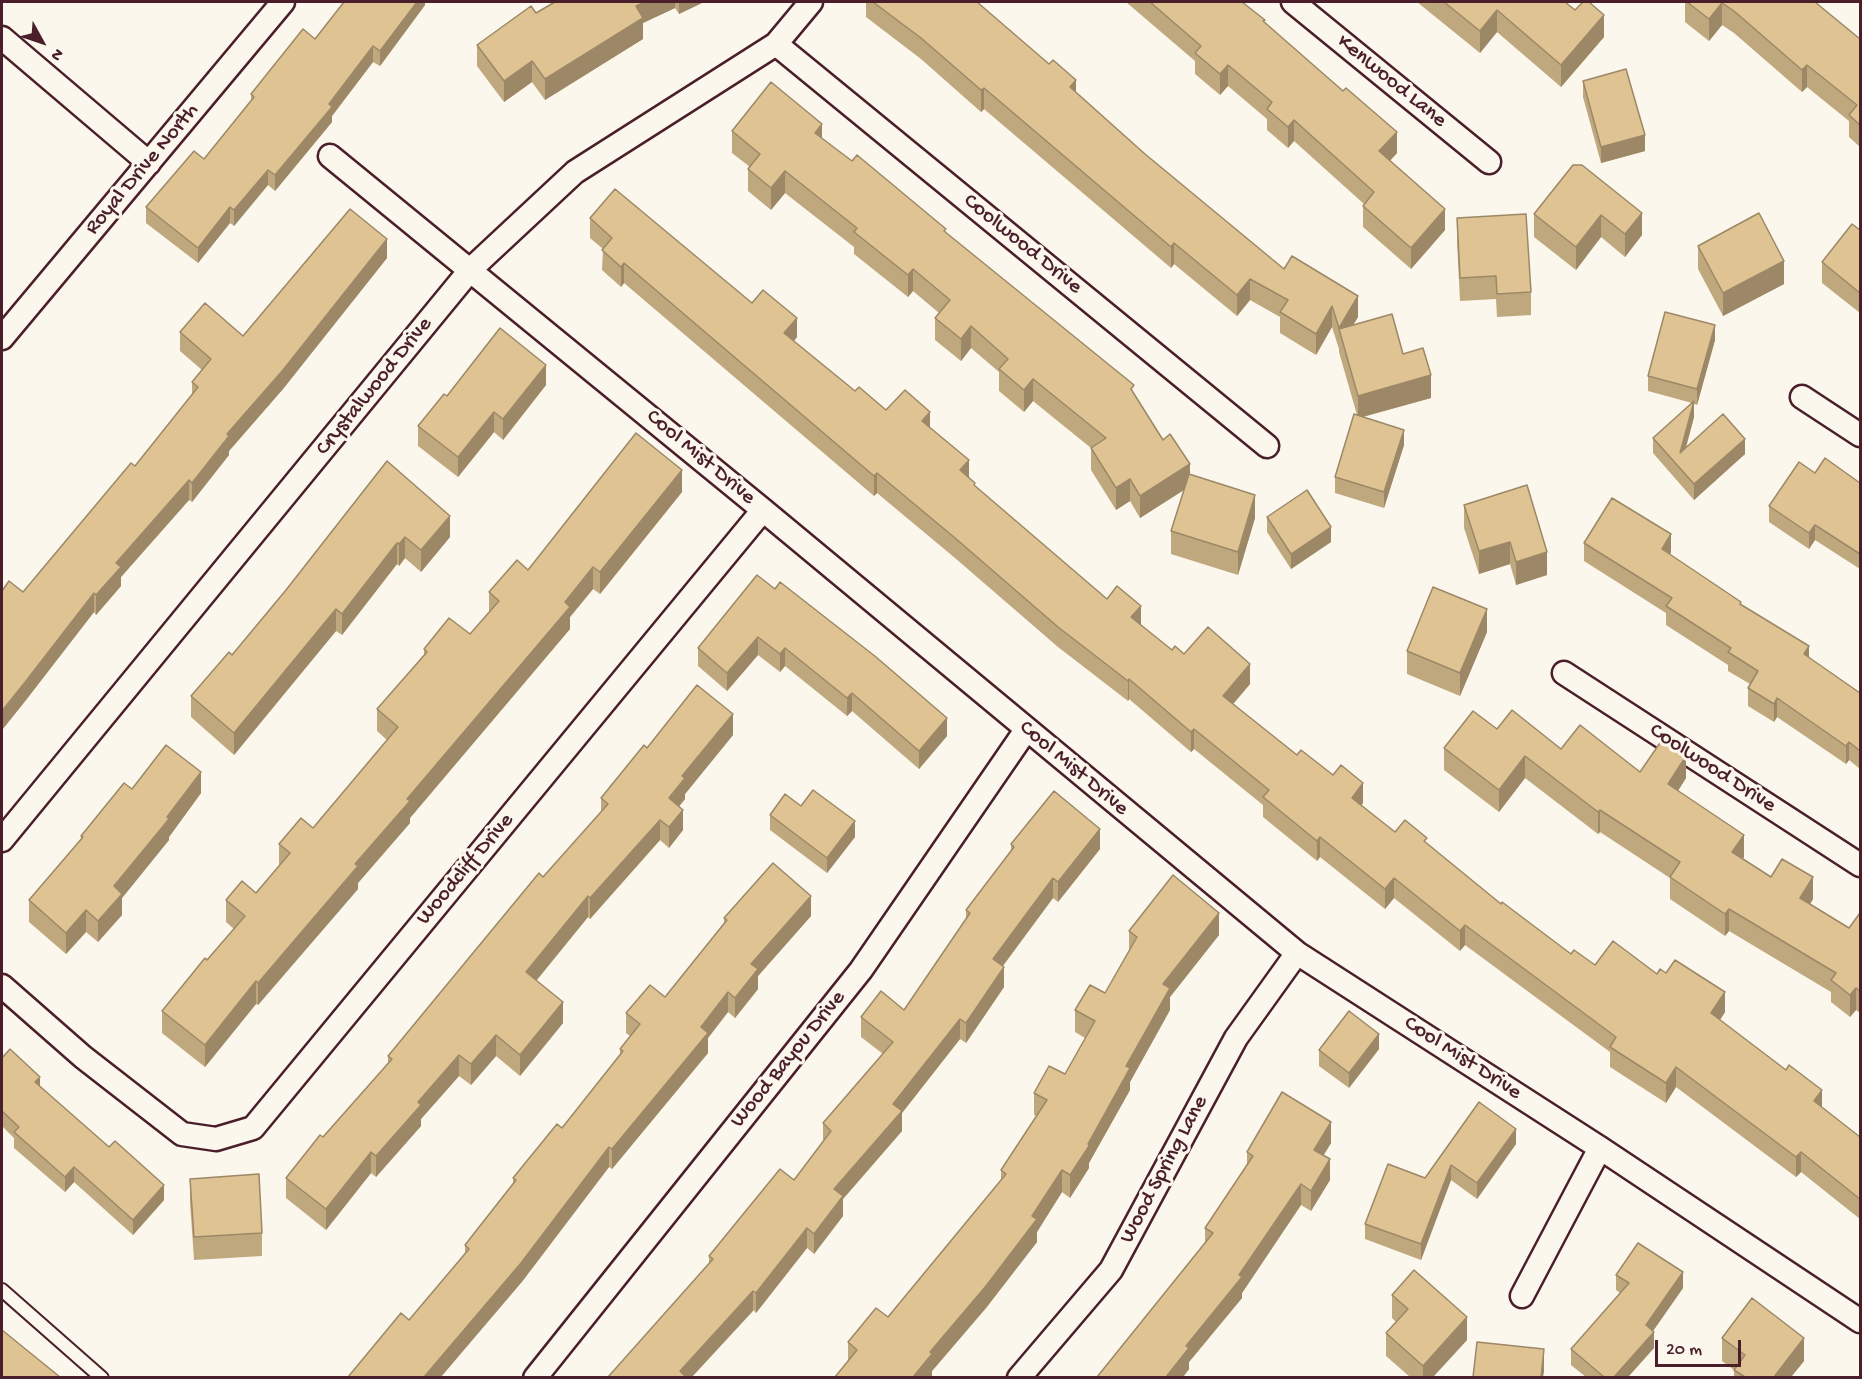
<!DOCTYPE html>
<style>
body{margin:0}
#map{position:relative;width:1862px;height:1379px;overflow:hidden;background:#fbf7ec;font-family:"Gochi Hand",sans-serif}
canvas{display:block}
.frame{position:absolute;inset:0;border:3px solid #4a1f2b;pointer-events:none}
.north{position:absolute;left:12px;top:12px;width:60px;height:60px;-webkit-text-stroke:4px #fbf7ec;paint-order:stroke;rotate:130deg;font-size:16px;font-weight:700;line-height:24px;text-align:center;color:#4a1f2b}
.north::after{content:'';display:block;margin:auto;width:21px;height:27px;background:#4a1f2b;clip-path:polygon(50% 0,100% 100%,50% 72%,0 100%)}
.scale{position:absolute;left:1655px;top:1340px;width:86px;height:27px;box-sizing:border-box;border:3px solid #4a1f2b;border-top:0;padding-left:8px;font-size:18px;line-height:21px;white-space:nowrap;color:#4a1f2b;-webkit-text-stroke:4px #fbf7ec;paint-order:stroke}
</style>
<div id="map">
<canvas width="1862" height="1379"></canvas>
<div class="frame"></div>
<div class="north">N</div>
<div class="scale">20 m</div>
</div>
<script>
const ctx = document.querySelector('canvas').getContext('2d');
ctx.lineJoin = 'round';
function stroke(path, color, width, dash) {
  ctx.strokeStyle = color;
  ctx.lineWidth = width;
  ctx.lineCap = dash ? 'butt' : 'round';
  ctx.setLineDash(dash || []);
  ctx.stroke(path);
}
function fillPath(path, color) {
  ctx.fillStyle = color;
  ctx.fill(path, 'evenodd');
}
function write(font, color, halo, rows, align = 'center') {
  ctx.font = font + ' "Gochi Hand",sans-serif';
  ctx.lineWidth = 6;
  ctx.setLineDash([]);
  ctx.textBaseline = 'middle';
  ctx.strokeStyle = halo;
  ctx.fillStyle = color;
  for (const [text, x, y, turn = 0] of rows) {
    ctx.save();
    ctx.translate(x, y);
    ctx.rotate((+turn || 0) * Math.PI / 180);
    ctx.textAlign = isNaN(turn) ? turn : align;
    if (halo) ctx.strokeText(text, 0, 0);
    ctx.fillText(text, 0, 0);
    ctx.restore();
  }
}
const service = new Path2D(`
 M2 1290 102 1378`);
const minor = new Path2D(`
 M1293 2 1489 162
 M2 38 149 163
 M776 44 1267 446
 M330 156 763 510 1297 953 1600 1148 1860 1321
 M2 338 283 2
 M1802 397 1860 435
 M1564 673 1860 865
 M2 840 471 269 575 172 776 44 811 2
 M2 986 83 1057 182 1134 216 1139 253 1128 763 510
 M1522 1296 1600 1148
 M535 1378 861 970 1026 730
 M1019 1378 1111 1270 1236 1038 1297 953`);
const wall = new Path2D(`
 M425 2V5L380 66 373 62 332 116V122L275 191 268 185 234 226 230 223 198 263 146 223V207L204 159 251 101V94L315 39Z
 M555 2H704L679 14 675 8 643 23V39L545 100 532 82 504 102 477 66V45Z
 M866 2H977L1145 154 1284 269 1358 317 1353 325 1403 354 1431 398 1363 417 1404 445 1384 508 1335 493V477L1357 415 1339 352V348V349L1332 327 1316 355 1280 333V317L1250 300 1237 316 1174 264 1171 268 984 109 981 112 921 59 866 17Z
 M1126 2H1242L1397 153 1390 161 1445 230 1411 269 1363 227V206L1364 204 1294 141 1288 148 1267 130V119L1228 86 1220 95 1195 74V61Z
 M1417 2H1565L1604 37 1561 87 1497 32 1480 53Z
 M1685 2H1815L1860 39V147L1849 137V121L1807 87 1802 92 1734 33 1722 25 1709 41 1685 22Z
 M1583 81 1645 151 1601 163 1583 97Z
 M732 131 822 138 946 233 1134 394 1163 440 1190 475 1255 518 1238 575 1171 554V531L1184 490 1140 518 1130 501 1116 510 1091 470V448L1033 401 1024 412 999 391V372L971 348 961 361 935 340V318L939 313 913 291 908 297 854 254V247L785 193 771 210 748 191V169L750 167 732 153Z
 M1573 165 1642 235 1625 257 1601 237 1576 270 1534 237V214Z
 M590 218 752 303 797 337 794 341 855 391 886 410 930 428 975 486 1107 599 1172 650 1184 654 1250 684 1233 704 1297 755 1363 803 1361 805 1395 832 1427 844 1501 904 1571 954 1595 965 1657 974 1725 1012 1720 1020 1822 1107 1860 1137V1219L1801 1172 1796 1177 1676 1087 1666 1103 1610 1067V1052L1465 945 1460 951 1394 898 1385 909 1320 857 1317 861 1263 817V805L1194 749 1191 752 1129 699 1128 701 1058 647 955 558 877 493 874 496 624 283 621 287 602 270 603 249 590 238Z
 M1457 218 1531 292V315L1497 317 1496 299 1460 301 1457 241Z
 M1860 230V313L1822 283V262Z
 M1698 246 1784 284 1723 316 1698 269Z
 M387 258 283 389 229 451V455L192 502 189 500 121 577V586L96 615 94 612 26 700 2 730V591L23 592 135 466 192 395V382L202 370 180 351V332L243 336Z
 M1715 340 1697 405 1694 404V417L1686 448 1745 454 1694 500 1653 453V438L1692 403 1648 391V376Z
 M546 385 503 440 494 432 458 477 418 446V426L447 396Z
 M387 461 450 537 421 572 405 558 399 566 397 564 342 635 336 631 234 755 191 717V696L232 655 286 590Z
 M1860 483V569L1815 540 1809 549 1769 522V506Z
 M682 492 600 594 593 589 570 617V629L410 818V823L358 883V889L258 1005 256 1004 205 1067 162 1033V1011L234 929 226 922V900L256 893 279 866V844L313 828 387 740 377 731V709L424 655V649L470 634 489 613V592L528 570Z
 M1464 505 1547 575 1516 585 1510 564 1479 574 1464 528Z
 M1267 517 1331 542 1291 569 1267 532Z
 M1584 543 1671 552 1670 555 1741 604 1809 658 1860 693V769L1849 760 1846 764 1777 717 1774 722 1748 706V688L1750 684 1728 671V665L1666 625V613L1584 561Z
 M757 575 947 736 919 769 852 711 847 716 785 666 780 672 758 655 727 691 698 666V648Z
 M1487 632 1460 696 1407 674V651Z
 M1497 729 1640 772 1686 778 1678 791 1744 857 1743 859 1771 877 1813 899 1810 904 1849 928 1860 913V1013L1856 1010 1850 1017 1831 1002V992L1729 931 1725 936 1670 899V878L1600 832 1598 834 1525 778 1499 812 1444 770V748Z
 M733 735 685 794V799L679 806 683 830 669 848 660 840 590 919 588 917 537 980 563 1023 520 1076 496 1056 471 1085 459 1076 421 1119V1126L376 1177 371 1173 326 1230 286 1198V1178L388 1063V1056L543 877 601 812V798L647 748Z
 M132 789 201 793 169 837V840L122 898V915L98 942 86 932 66 954 29 922V900L81 839V836Z
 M801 806 855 837 827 873 770 830V815Z
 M1011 844 1100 849 1058 902 1053 898 1003 966 1004 987 966 1043 960 1039 902 1113V1131L843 1199V1216L814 1254 807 1248 756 1313 709 1263V1256L794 1180 823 1142V1123L883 1054 861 1037V1017L904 1010 966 919V910L1011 851Z
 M811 916 758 976V989L735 1018 728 1012 708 1038V1053L612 1169 609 1167 521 1283 465 1255V1245L513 1184V1178L562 1128 620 1055V1049L630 1036 626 1033V1013L665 997 724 923V918Z
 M1129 931 1219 935 1170 997V1010L1130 1082V1090L1089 1163V1168L1070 1198 1062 1192 1037 1232V1242L986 1308 932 1371V1376L931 1377H835L848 1361V1342L888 1317 1001 1180V1170L1037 1116 1034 1115V1093L1065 1074 1085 1038 1075 1032V1010L1105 993 1129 951Z
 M1379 1049 1349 1088 1319 1066V1050Z
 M2 1058 40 1086 164 1200 133 1235 74 1182 65 1192 14 1148V1138L2 1126Z
 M1479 1102 1516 1144 1477 1199 1451 1180 1421 1260 1365 1239V1224L1425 1178Z
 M1331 1143 1324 1155 1330 1180 1311 1211 1301 1205 1242 1293V1298L1189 1362V1369L1183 1377 1205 1244V1228L1247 1165V1152Z
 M190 1179 262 1233V1256L194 1260 190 1202Z
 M1616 1275 1683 1288 1653 1331 1654 1348 1628 1377H1586L1571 1365V1349L1620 1293 1616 1290Z
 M1392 1295 1467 1340 1433 1377H1410L1386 1356V1333L1396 1322 1392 1318Z
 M1722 1338 1804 1361 1791 1377H1734V1370L1722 1361Z`);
const shadedWall = new Path2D(`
 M417 2H425V5L380 66V51Z
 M645 2H675V8L643 23V39L545 100V79L636 6Z
 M679 2H704L679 14Z
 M1722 3V25L1709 41V19Z
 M1497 10V32L1480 53V31Z
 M1604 15V37L1561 87V65Z
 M373 46V62L332 116V122L275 191V175Z
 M532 61V82L504 102V81Z
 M1228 65V86L1220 95V74Z
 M1807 65V87L1802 92V70Z
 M1076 80V101L1070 87Z
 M984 88V109L981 112V90Z
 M1294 120V141L1288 148V127Z
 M822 124V146L815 133Z
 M1397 132V153L1379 172V151Z
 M1645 135V151L1601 163V147Z
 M268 170V185L234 226V210Z
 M785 171V193L771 210V188Z
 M230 207V223L198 263V248Z
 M1445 209V230L1411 269V248Z
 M1642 213V235L1625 257V234Z
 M1601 215V237L1576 270V247Z
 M387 239V258L283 389 229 451V455L192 502V483L227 434Z
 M1174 243V264L1171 268V247Z
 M1784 261V284L1723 316V293Z
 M624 263V283L621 287V267Z
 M913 269V291L908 297V275Z
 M1250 279V300L1237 316V295Z
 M1358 296V317L1343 342 1339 329V349V328Z
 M1332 306V327L1316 355V334Z
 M797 318V337L784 353V333Z
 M1715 325V340L1697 405V389Z
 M971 326V348L961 361V339Z
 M546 365V385L503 440V419Z
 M1431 375V398L1358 418V396Z
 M1033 379V401L1024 412V390Z
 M1694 401V417L1680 468V453Z
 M494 412V432L458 477V457Z
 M930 412V432L922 421Z
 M1404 430V445L1384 508V492Z
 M1745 439V454L1694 500V484Z
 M969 460V479L960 470Z
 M1190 464V486L1140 518V496Z
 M682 470V492L600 594V572Z
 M877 473V493L874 496V476Z
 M1130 479V501L1116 510V488Z
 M189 480V500L121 577V586L96 615V595L116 563Z
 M1255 495V518L1238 575V552Z
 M450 516V537L421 572V550Z
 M1815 525V540L1809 549V533Z
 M1331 527V542L1291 569V554Z
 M1671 534V552L1662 568V549Z
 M405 537V558L399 566V544Z
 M1510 542V564L1479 574V551Z
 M397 543V564L342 635V614Z
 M1547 552V575L1516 585V562Z
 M593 567V589L570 617V629L410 818V823L358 883V889L258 1005V983L355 864Z
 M94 593V612L26 700 2 730V711Z
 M1141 606V626L1131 617Z
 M336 609V631L234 755V733Z
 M1487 609V632L1460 696V673Z
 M758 637V655L727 691V673Z
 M1809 646V664L1804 654Z
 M785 648V666L780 672V654Z
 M1250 664V684L1223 716V696Z
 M1129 679V699L1128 701V681Z
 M852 693V711L847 716V698Z
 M1777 698V717L1774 722V704Z
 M733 714V735L685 794V799L669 819V798L682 776Z
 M947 718V736L919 769V751Z
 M1194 729V749L1191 752V732Z
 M1849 742V760L1846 764V746Z
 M1525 756V778L1499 812V790Z
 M1686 756V778L1668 806V784Z
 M201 772V793L169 837V840L122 898V915L98 942V921L114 886Z
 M1363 783V803L1352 818V798Z
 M683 810V830L669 848V827Z
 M1600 810V832L1598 834V812Z
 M660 820V840L590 919V898Z
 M855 821V837L827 873V858Z
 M1100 829V849L1058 902V882Z
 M1744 835V857L1732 874V852Z
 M1320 837V857L1317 861V841Z
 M1813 877V899L1800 920V898Z
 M1053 878V898L993 979V959Z
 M1394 878V898L1385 909V889Z
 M588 896V917L526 993V972Z
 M811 896V916L758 976V989L735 1018V998L751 964Z
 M1729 909V931L1725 936V914Z
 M86 910V932L66 954V933Z
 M1219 913V935L1170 997V1010L1130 1082V1090L1089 1163V1168L1070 1198V1175L1088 1144 1126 1066 1163 984Z
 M1465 925V945L1460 951V931Z
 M1004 967V987L966 1043V1023Z
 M256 981V1004L205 1067V1045Z
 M1856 988V1010L1850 1017V995Z
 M728 992V1012L708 1038V1053L612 1169V1149L701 1027Z
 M1725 992V1012L1711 1033V1013Z
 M563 1002V1023L520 1076V1055Z
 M960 1019V1039L902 1113V1131L843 1199V1216L814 1254V1234L834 1189 893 1104Z
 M1379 1034V1049L1349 1088V1073Z
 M496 1035V1056L471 1085V1064Z
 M459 1055V1076L421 1119V1126L376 1177V1156L418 1102Z
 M1676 1067V1087L1666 1103V1083Z
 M40 1077V1092L35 1082Z
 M1822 1090V1110L1814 1101Z
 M1331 1122V1143L1314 1170V1150Z
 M1516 1129V1144L1477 1199V1183Z
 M609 1147V1167L521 1283 441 1377H424Z
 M371 1152V1173L326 1230V1209Z
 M1801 1152V1172L1796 1177V1157Z
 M1330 1159V1180L1311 1211V1191Z
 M1451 1165V1180L1421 1260V1244Z
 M74 1167V1182L65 1192V1177Z
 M1062 1170V1192L1037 1232V1242L986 1308 932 1371V1376L931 1377H913L930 1352 1032 1216Z
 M1301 1184V1205L1242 1293V1298L1189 1362V1369L1183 1377H1166L1186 1346 1239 1275Z
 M164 1185V1200L133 1235V1220Z
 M807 1228V1248L756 1313V1293Z
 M1683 1272V1288L1646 1341V1325Z
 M753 1291V1311L692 1377H680V1371Z
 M1467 1317V1340L1433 1377H1423V1366Z
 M1654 1332V1348L1628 1377H1614Z
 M1804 1338V1361L1791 1377H1774Z
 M1544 1349V1372L1543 1377H1541Z`);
const building = new Path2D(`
 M344 2H417L380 51 373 46 329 104 332 107 275 175 268 170 234 210 230 207 198 248 146 207 194 151 204 159 254 97 251 94 303 29 315 39Z
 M555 2H645L636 6 643 18 545 79 532 61 504 81 477 45 531 6 536 13Z
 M873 2H977L1049 64 1053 60 1076 80 1070 87 1145 154 1284 269 1292 256 1358 296 1339 328 1332 306 1316 334 1280 312 1288 300 1250 279 1237 295 1174 243 1171 247 984 88 981 90 921 38Z
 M1150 2H1242L1265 20 1263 21 1343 91 1346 88 1397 132 1379 151 1445 209 1411 248 1363 206 1374 192 1294 120 1288 127 1267 109 1272 102 1228 65 1220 74 1195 53 1201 46Z
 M1444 2H1565L1575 10 1583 2H1589L1604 15 1561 65 1497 10 1480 31Z
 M1687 2H1815L1860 39V125L1849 115 1857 105 1807 65 1802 70 1734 11 1722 3 1709 19Z
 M1626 69 1645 135 1601 147 1583 81Z
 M771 82 822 124 815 133 852 161 857 155 946 229 944 231 1134 385 1131 389 1163 440 1170 434 1190 464 1140 496 1130 479 1116 488 1091 448 1106 438 1033 379 1024 390 999 369 1008 359 971 326 961 339 935 318 950 300 913 269 908 275 854 232 857 228 785 171 771 188 748 169 760 154 732 131Z
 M1573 165H1582L1642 213 1625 234 1601 215 1576 247 1534 214Z
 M615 189 752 303 763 290 797 318 784 333 855 391 859 387 886 410 905 390 930 412 922 421 969 460 960 470 975 483 974 485 1107 599 1117 586 1141 606 1131 617 1172 650 1175 646 1184 654 1208 627 1250 664 1223 696 1297 755 1301 750 1333 775 1341 765 1363 783 1352 798 1395 832 1405 820 1427 838 1424 841 1501 904 1502 902 1571 954 1574 950 1595 965 1613 941 1657 974 1660 969 1666 973 1675 960 1725 992 1711 1013 1786 1070 1789 1065 1822 1090 1814 1101 1860 1137V1199L1801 1152 1796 1157 1676 1067 1666 1083 1610 1047 1616 1037 1465 925 1460 931 1394 878 1385 889 1320 837 1317 841 1263 797 1269 790 1194 729 1191 732 1129 679 1128 681 1058 627 955 538 877 473 874 476 624 263 621 267 602 250 612 238 590 218Z
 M350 209 387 239 283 370 227 434 229 436 192 483 189 480 116 563 121 567 96 595 94 593 26 681 2 711V591L9 581 23 592 131 463 135 466 198 387 192 382 211 359 180 332 205 303 243 336Z
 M1759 213 1784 261 1723 293 1698 246Z
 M1526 214 1531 292 1497 294 1496 276 1460 278 1457 218Z
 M1852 224 1860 230V293L1822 262Z
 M1665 312 1715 325 1697 389 1648 376Z
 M1392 314 1403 354 1423 348 1431 375 1358 396 1339 329Z
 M500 328 546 365 503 419 494 412 458 457 418 426 444 394 447 396Z
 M1694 401 1680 453 1723 414 1745 439 1694 484 1653 438Z
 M1354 414 1404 430 1384 492 1335 477Z
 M636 433 682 470 600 572 593 567 565 602 570 607 407 799 410 801 355 864 358 866 258 983 256 981 205 1045 162 1011 205 958 207 960 245 916 226 900 242 881 256 893 290 853 279 844 301 818 313 828 398 727 377 709 427 652 424 649 449 618 470 634 499 601 489 592 517 560 528 570Z
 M1825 458 1860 483V554L1815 525 1809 533 1769 506 1799 462 1815 473Z
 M387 461 450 516 421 550 405 537 399 544 397 543 342 614 336 609 234 733 191 696 229 652 232 655 286 590Z
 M1189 474 1255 495 1238 552 1171 531Z
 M1527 485 1547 552 1516 562 1510 542 1479 551 1464 505Z
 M1307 490 1331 527 1291 554 1267 517Z
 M1612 498 1671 534 1662 549 1741 602 1740 604 1809 646 1804 654 1860 693V751L1849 742 1846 746 1777 698 1774 704 1748 688 1758 671 1728 652 1731 648 1666 606 1672 598 1584 543Z
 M757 575 775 589 780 582 876 657 947 718 919 751 852 693 847 698 785 648 780 654 758 637 727 673 698 648Z
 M1433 587 1487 609 1460 673 1407 651Z
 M697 685 733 714 682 776 685 778 669 798 683 810 669 827 660 820 590 898 588 896 526 972 563 1002 520 1055 496 1035 471 1064 459 1055 418 1102 421 1105 376 1156 371 1152 326 1209 286 1178 320 1135 323 1137 392 1059 388 1056 539 873 543 877 608 804 601 798 644 745 647 748Z
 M1512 710 1561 749 1580 725 1640 772 1662 740 1686 756 1668 784 1744 835 1732 852 1771 877 1782 859 1813 877 1800 898 1849 928 1860 913V991L1856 988 1850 995 1831 980 1836 973 1729 909 1725 914 1670 877 1680 862 1600 810 1598 812 1525 756 1499 790 1444 748 1473 711 1497 729Z
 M166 745 201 772 167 817 169 819 114 886 122 894 98 921 86 910 66 933 29 900 83 837 81 836 124 783 132 789Z
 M813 790 855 821 827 858 770 815 785 794 801 806Z
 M1054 791 1100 829 1058 882 1053 878 993 959 1004 967 966 1023 960 1019 893 1104 902 1111 834 1189 843 1196 814 1234 807 1228 756 1293 753 1291 680 1371 685 1376 683 1377H608L713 1259 709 1256 780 1169 794 1180 831 1131 823 1123 893 1042 861 1017 881 991 904 1010 970 913 966 910 1014 847 1011 844Z
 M773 863 811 896 751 964 758 969 735 998 728 992 701 1027 708 1033 612 1149 609 1147 521 1263 424 1377H348L401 1313 409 1320 469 1249 465 1245 516 1180 513 1178 557 1124 562 1128 623 1051 620 1049 640 1024 626 1013 650 985 665 997 727 920 724 918Z
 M1173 875 1219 913 1163 984 1170 988 1126 1066 1130 1068 1088 1144 1089 1146 1070 1175 1062 1170 1032 1216 1037 1219 986 1286 930 1352 932 1354 913 1377H835L857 1350 848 1342 876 1308 888 1317 1006 1174 1001 1170 1047 1100 1034 1093 1049 1066 1065 1074 1095 1021 1075 1010 1090 985 1105 993 1137 937 1129 931Z
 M1349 1011 1379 1034 1349 1073 1319 1050Z
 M10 1049 40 1077 35 1082 109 1147 115 1141 164 1185 133 1220 74 1167 65 1177 14 1132 19 1127 2 1111V1058Z
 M1282 1092 1331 1122 1314 1150 1330 1159 1311 1191 1301 1184 1239 1275 1242 1277 1186 1346 1189 1348 1166 1377H1097L1213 1233 1205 1228 1253 1156 1247 1152Z
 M1479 1102 1516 1129 1477 1183 1451 1165 1421 1244 1365 1224 1388 1164 1425 1178Z
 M259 1174 262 1233 194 1237 190 1179Z
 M1638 1243 1683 1272 1646 1325 1654 1332 1614 1377H1604L1571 1349 1629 1283 1616 1275Z
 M1414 1270 1467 1317 1423 1366 1386 1333 1408 1309 1392 1295Z
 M1752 1298 1804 1338 1774 1377H1745L1734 1370 1745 1355 1722 1338Z
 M2 1330 60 1377H2Z
 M1477 1342 1544 1349 1541 1377H1473Z`);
const streetNames = [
 ["Kenwood Lane",1391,82,39],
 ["Royal Drive North",143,170,-50],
 ["Coolwood Drive",1022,245,39],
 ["Crystalwood Drive",375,387,-51],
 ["Cool Mist Drive",700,458,40],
 ["Cool Mist Drive",1073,769,40],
 ["Coolwood Drive",1712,769,33],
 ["Woodcliff Drive",466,870,-50],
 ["Cool Mist Drive",1462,1059,33],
 ["Wood Bayou Drive",789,1060,-51],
 ["Wood Spring Lane",1165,1170,-62]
];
stroke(service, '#4a1f2b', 16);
stroke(minor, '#4a1f2b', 27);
stroke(service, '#fbf7ec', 12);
stroke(minor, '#fbf7ec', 22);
fillPath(wall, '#c0a87e');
fillPath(shadedWall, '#9c8867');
fillPath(building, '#dfc393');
stroke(building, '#9c8867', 1.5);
write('22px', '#4a1f2b', '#fbf7ec', streetNames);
</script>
